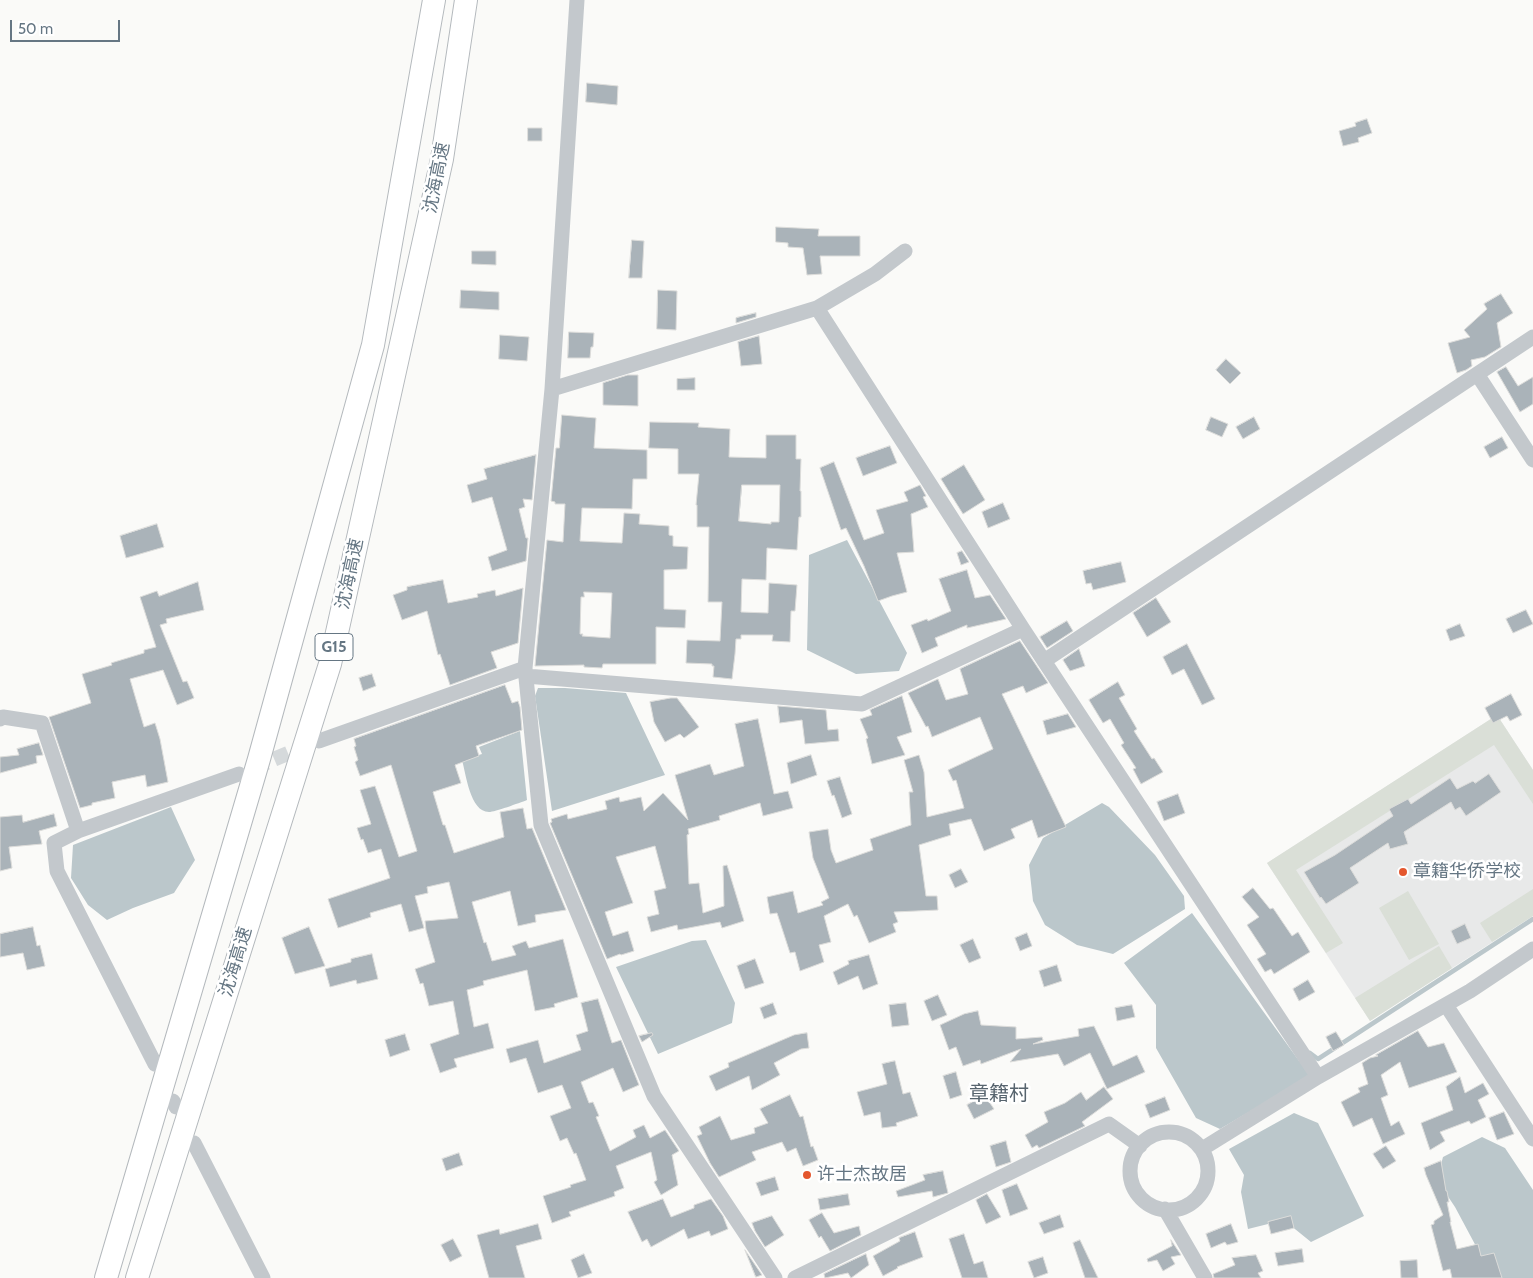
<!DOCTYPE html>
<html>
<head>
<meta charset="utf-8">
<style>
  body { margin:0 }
  #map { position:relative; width:1533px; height:1278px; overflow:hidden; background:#fafaf8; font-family:Cabin,sans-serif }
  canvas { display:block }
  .scale { position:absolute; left:10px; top:20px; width:110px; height:22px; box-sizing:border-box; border:2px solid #657683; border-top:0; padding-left:6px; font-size:15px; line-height:18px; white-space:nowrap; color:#657683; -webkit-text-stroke:4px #fff; paint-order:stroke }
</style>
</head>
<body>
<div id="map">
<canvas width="1533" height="1278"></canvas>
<div class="scale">50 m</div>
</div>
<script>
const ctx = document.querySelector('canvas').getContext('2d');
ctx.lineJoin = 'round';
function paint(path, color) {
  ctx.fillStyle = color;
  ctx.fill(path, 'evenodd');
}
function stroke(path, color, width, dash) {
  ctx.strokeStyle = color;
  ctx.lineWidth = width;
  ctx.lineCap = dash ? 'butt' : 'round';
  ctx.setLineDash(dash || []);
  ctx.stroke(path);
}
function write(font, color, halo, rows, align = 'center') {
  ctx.font = font + ' Cabin,"Noto Sans SC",sans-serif';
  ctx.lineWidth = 5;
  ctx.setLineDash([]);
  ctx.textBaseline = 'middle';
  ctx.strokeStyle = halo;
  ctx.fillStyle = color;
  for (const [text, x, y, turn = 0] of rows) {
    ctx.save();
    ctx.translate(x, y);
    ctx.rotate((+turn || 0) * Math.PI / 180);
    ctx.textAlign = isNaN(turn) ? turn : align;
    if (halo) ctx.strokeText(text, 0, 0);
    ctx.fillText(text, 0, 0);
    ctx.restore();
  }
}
paint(new Path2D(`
  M1497 715 1533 770V916L1370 1021 1267 863Z`), '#e8e9e9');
paint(new Path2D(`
  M1497 715 1533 770V804L1494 745 1296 870 1343 943 1326 953 1267 863Z
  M1533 889V916L1492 942 1480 923Z
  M1408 891 1439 944 1409 960 1379 908Z
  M1439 946 1452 968 1370 1021 1355 998Z`), '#dadfd7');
paint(new Path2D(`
  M847 540 907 653 899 671 856 674 807 650 809 555Z
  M538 688H565L626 693 665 775 552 811 535 696Z
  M520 731 527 800C519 803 495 812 489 812 470 812 466 774 462 760L482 754 479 747Z
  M1102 803 1109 807 1155 855 1184 896 1185 909 1113 954 1077 945 1045 925 1033 901 1029 865 1043 838Z
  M171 807 195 860 174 893 133 908 107 920 88 905 71 878 73 845Z
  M1192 913 1310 1076 1220 1129 1196 1118 1156 1048V1005L1124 963Z
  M706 940 735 1003 732 1023 658 1054 616 967 692 941Z
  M1294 1113 1318 1123 1364 1216 1311 1242 1290 1225 1268 1224 1248 1229 1241 1192 1244 1175 1229 1149Z
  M1482 1137 1505 1148 1533 1190V1278H1493L1455 1207 1437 1180 1443 1157Z`), '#bbc7cb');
stroke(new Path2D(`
  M1310 1053 1318 1059 1533 919`), '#bbc7cb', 4.5);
const building = new Path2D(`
  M587 83 618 86 617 105 586 102Z
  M1367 119 1372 133 1358 138 1359 142 1343 146 1339 131 1356 126 1355 123Z
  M528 128H542V141H528Z
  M776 227 819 229 818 236H860V256H820L822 274 807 275 803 248 788 247V243L776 242Z
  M632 240 644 241 642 278H629Z
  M472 251H496V265L472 264Z
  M461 290 499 292V310L460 308Z
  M658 290 677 291 676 330 657 329Z
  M1501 294 1513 313 1497 323 1501 347 1485 357 1471 360 1472 366 1466 370 1457 373 1448 343 1470 337 1464 330 1487 309 1484 304Z
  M756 313V317L736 323V318Z
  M569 332 594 333 593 347H591L590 358H568Z
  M500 335 529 337 527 361 499 359Z
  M759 336 762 364 741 366 738 342Z
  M1226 359 1241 373 1230 384 1216 370Z
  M1506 367 1518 386 1533 377V404L1520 412 1497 372Z
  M628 375H638V406L603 405V383Z
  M695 378V390H677V379Z
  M562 415 596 418 594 448 647 450V479H633L632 509 582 508 580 541 622 543 624 513 640 514 639 524 669 526V535L673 536V546L688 547 687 569 664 570V609L686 610 685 628 656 627V664H603L602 668 584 667V665L535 666 547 540 563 542 565 504H555V502L551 501 556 448H559ZM584 592 612 593 610 638 582 636 583 634H580L581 597H584Z
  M1211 417 1228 424 1222 437 1206 430Z
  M1254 417 1260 429 1243 439 1236 427Z
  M650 422 699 423 698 427 730 429 729 457 766 458V435H796V459H801L800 491H801V517H799L797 550 767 548 766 580 742 579 741 612 768 613 769 583 797 585 795 611H791L790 642 772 641 773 635H741V639H736L735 654 732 679 713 677 714 666H712V664L686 663 687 640 720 641 722 602H708L709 527H697V505H696L699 474H678V449L649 448ZM742 485H780L779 522H771V524L739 521Z
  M1502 437 1508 448 1490 458 1484 447Z
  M890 446 897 463 863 476 856 458Z
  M536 455 532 500 523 499 525 507 519 509 526 538H528L526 561 492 571 488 557 507 550 492 497 472 503 467 485 487 479 484 469Z
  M834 462 864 540 884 533 876 510 908 501 904 492 920 485 926 496 923 497 928 507 911 514 914 552 897 553 907 592 892 596 878 601 864 566 846 528 841 530 820 468Z
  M964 465 985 500 963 514 941 479Z
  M1003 503 1010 519 988 528 982 512Z
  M157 524 164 547 126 558 120 536Z
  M962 551 969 562 961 565 957 553Z
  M1121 562 1126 582 1093 590 1091 583 1086 584 1083 571Z
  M967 570 975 598 990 595 1006 619 967 628V625L935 638 938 646 922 653 911 625 927 619 928 621 951 611 939 579Z
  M443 580 448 603 478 597 477 594 495 590 496 596 523 588 518 643 491 652 497 668 450 685 440 654 438 655 427 611 402 620 393 595 407 590V587Z
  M198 582 204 610 166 619 167 623 160 625 183 682 187 681 194 698 177 705 163 670 130 679 144 727 155 723 160 739 168 782 147 787 145 775 112 782 115 798 92 803V805L80 808 49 717 91 703 82 674 112 665 111 663 144 653V650L156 647 140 597 157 591 159 596Z
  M1156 598 1171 622 1147 637 1133 613Z
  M1526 610 1533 624 1513 633 1506 619Z
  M1067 621 1073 631 1047 648 1040 637Z
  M1460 624 1465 636 1450 641 1446 630Z
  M1020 641 1048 683 1026 693 1023 686 1002 694 1066 827 1038 838 1032 820 1011 829 1015 838 984 851 971 819 949 824 951 835 919 845 926 896H937L938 910 894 912 898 922 893 924 896 932 869 943 857 915 854 917 848 904 824 916 831 942 819 945 824 962 800 971 795 952 790 953 777 913 770 914 767 897 793 891 798 913 823 905 821 902 829 898 813 858 809 832 828 829 831 850 836 863 873 850 870 839 911 825 909 792H913L904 760 919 755 924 772 927 817 964 808 956 780 953 781 948 770 993 749 980 717 932 737 928 726 926 727 908 693 938 679 946 700 968 694 960 669Z
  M1187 644 1215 699 1202 705 1184 669 1172 675 1163 657Z
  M1079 649 1085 666 1070 671 1063 660Z
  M372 674 376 686 363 691 359 678Z
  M1118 682 1125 695 1119 698 1137 729 1134 731 1152 759 1154 758 1163 772 1141 784 1133 769 1136 768 1121 745 1124 743 1110 719 1103 723 1089 700Z
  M505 685 512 703 518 701 520 707 522 730 476 746 479 756 455 765 461 783 433 792 443 825H445L454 853 504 837 500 812 523 808 527 829 532 828 566 910 535 915 536 922 518 926 510 891 472 902 484 943 486 942 492 961 516 955 512 946 526 941 529 948 563 939 578 997 554 1004 555 1007 535 1011 527 970 483 981 484 985 467 990 474 1027 488 1023 494 1048 454 1059 457 1067 440 1073 430 1044 459 1034 453 1001 429 1006 423 983 420 984 415 969 435 962 426 930 425 921 458 918 449 882 427 887 428 893 415 896 424 928 409 932 401 904 370 913 371 917 338 928 328 899 390 878 381 849 368 853 363 839 361 840 357 828 371 824 360 790 375 786 399 857 417 851 391 765 360 776 355 762 358 760 354 747 356 746 354 739Z
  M1511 694 1522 715 1510 721 1507 716 1493 723 1485 708Z
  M902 696 912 732 897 737 905 755 872 764 866 739 868 738 860 719 872 715 870 710Z
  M671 698H677L699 727 684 738 680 734 665 742 654 722 650 702Z
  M778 706 826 710 828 730 838 729 839 741 805 744 802 720 780 723Z
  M1068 714 1076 727 1047 735 1043 721Z
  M758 719 774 794 788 791 793 808 763 816 760 803 719 816 720 820 688 829 689 834 687 835 689 884 699 883 703 913 724 906 723 866 727 865 744 921 722 928 720 922 678 930 677 925 651 932 647 917 659 914 654 891 666 888 655 846 616 857 633 903 605 912 613 936 628 931 634 951 621 955 620 954 607 959 550 823 552 822 551 819 567 814 568 819 607 809 605 801 619 797 620 802 641 797 644 811 663 793 688 820 675 775 710 764 714 775 744 766 735 724Z
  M39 743 43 755 36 756 37 763 0 773V757L19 755 17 749Z
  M811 755 817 775 791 784 787 763Z
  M1489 774 1501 792 1466 816 1460 807 1455 810 1451 802 1404 832 1408 844 1390 849 1388 843 1350 868 1359 883 1326 904 1321 897 1320 898 1304 872 1335 855 1393 816 1389 809 1408 799 1411 804 1450 778 1457 789 1473 781 1475 783Z
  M840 777 852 814 842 818 834 795 832 796 827 781Z
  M1178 794 1185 813 1164 821 1157 802Z
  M54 814 57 826 39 831 42 844 9 847 12 868 0 871V817L22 815 23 822Z
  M961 869 968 882 955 888 949 875Z
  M1253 888 1270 909 1273 908 1292 936 1298 932 1310 952 1274 974 1271 969 1265 972 1257 959 1266 954 1247 925 1259 917 1242 897Z
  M1465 924 1471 938 1457 944 1451 931Z
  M33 927 37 946 40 945 45 966 27 970 23 953 0 957V934Z
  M309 927 325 966 295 974 282 938Z
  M1027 933 1032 946 1020 951 1015 938Z
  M973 939 981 958 969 963 960 945Z
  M372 954 378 979 357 984 356 980 330 987 325 969 351 962V959Z
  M869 955 878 984 863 990 858 976 838 985 833 972 849 964 848 961Z
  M755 959 764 983 745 989 737 966Z
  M1057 965 1062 981 1044 987 1039 971Z
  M1308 980 1315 992 1299 1001 1293 989Z
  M938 995 947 1015 932 1021 924 1001Z
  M598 999 612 1043 621 1040 639 1085 623 1092 613 1068 581 1082 589 1103 593 1102 599 1116 596 1117 610 1151 636 1137 633 1130 644 1125 650 1138 665 1130 679 1151 672 1155 678 1185 661 1195 654 1182 657 1180 651 1152 616 1166 624 1188 614 1192 615 1196 569 1212 571 1216 552 1223 543 1196 571 1187 570 1185 586 1180 576 1153 574 1154 567 1138 560 1141 550 1116 571 1108 562 1085 538 1093 526 1058 510 1063 506 1049 538 1040 544 1063 581 1050 576 1035 588 1031 581 1003Z
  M773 1003 777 1014 764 1019 760 1008Z
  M906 1003 909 1025 892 1027 889 1005Z
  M1132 1005 1135 1017 1117 1021 1115 1008Z
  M978 1011 981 1025 1016 1027V1039L1042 1037 1043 1040 1033 1044 1079 1036 1078 1029 1094 1026 1113 1066 1137 1055 1145 1072 1107 1089 1090 1053 1064 1066 1058 1054 1010 1062 1021 1049 981 1064 980 1060 963 1066 956 1047 949 1050 940 1025 964 1014Z
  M1418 1031 1428 1047 1444 1043 1457 1072 1409 1088 1400 1062 1381 1075 1388 1095 1381 1098 1391 1126 1399 1121 1405 1134 1383 1144 1372 1118 1353 1127 1341 1102 1360 1092 1358 1088 1368 1084 1362 1063 1370 1058 1378 1056 1376 1055Z
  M1336 1032 1344 1045 1333 1051 1326 1037Z
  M652 1033 653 1035 642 1042 639 1036Z
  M807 1033 809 1048 801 1049 774 1063 780 1075 752 1090 749 1076 716 1091 709 1076 729 1067 728 1063 794 1035Z
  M405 1034 410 1050 390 1057 385 1040Z
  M895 1061 903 1094 910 1092 918 1116 896 1123 897 1126 882 1128 880 1112 864 1116 857 1092 887 1084 882 1064Z
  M956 1072 962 1095 950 1099 943 1076Z
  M1460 1077 1465 1093 1483 1083 1489 1094 1478 1100 1486 1117 1471 1124 1469 1121 1440 1132 1445 1141 1430 1150 1421 1123 1453 1110 1446 1087Z
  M1006 1084 990 1103 994 1109 974 1119 967 1105Z
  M1104 1087 1113 1099 1082 1122 1085 1126 1039 1148 1037 1145 1032 1148 1025 1135 1048 1122 1044 1112 1065 1103 1081 1092 1086 1100Z
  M790 1095 800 1117 803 1116 811 1147 813 1146 818 1160 803 1166 796 1148 787 1152 782 1142 752 1152 756 1160 719 1177 710 1163 697 1136 702 1134 699 1127 720 1116 731 1140 755 1133 754 1128 768 1123 760 1109Z
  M1165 1097 1170 1110 1150 1118 1145 1105Z
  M1504 1112 1514 1134 1497 1140 1489 1118Z
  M1006 1141 1011 1162 996 1167 990 1146Z
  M1386 1146 1396 1161 1383 1169 1373 1154Z
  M459 1153 463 1165 446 1171 442 1159Z
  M1441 1161 1446 1191H1447L1449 1202H1447L1451 1222H1450L1457 1249 1478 1244 1481 1256 1494 1253 1502 1278H1452L1450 1269 1443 1271 1431 1225 1434 1224V1221L1443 1215 1426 1175 1424 1168Z
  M943 1171 948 1193 933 1197 932 1191 898 1197 896 1191 925 1180 923 1175Z
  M775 1177 779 1190 761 1196 756 1183Z
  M1017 1184 1028 1209 1010 1216 1002 1190Z
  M848 1194 850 1205 820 1210 818 1199Z
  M987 1194 1001 1217 986 1224 976 1200Z
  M663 1199 671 1217 694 1208V1205L711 1199 723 1216 728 1229 711 1236 709 1231 688 1239 684 1229 651 1247 647 1239 642 1242 628 1212Z
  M822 1213 834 1233 859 1226 861 1235 830 1251 821 1236 819 1238 809 1220Z
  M1060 1215 1064 1227 1044 1234 1039 1223Z
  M772 1216 784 1235 765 1247 755 1231 752 1223Z
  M1291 1216 1294 1228 1271 1234 1268 1222Z
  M538 1224 542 1239 516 1246 525 1278H489L477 1235 499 1229 500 1234Z
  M1231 1224 1238 1242 1227 1245 1225 1242 1211 1248 1206 1234Z
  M915 1232 923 1257 897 1267 898 1268 883 1276 873 1256 900 1241 899 1238Z
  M964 1234 974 1264 983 1261 988 1278H962L949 1239Z
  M453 1239 462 1256 450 1262 441 1245Z
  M1080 1240 1098 1278H1085L1073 1243Z
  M1171 1240 1181 1255 1171 1257 1175 1264 1163 1271 1157 1260 1148 1262 1147 1259 1172 1246Z
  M1302 1249 1304 1262 1278 1266 1275 1253Z
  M745 1250 762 1275 756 1277Z
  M584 1254 592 1273 578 1278 571 1260Z
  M866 1254 869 1265 851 1278 848 1273 825 1278 824 1274Z
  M1256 1255 1263 1271 1258 1273 1261 1278H1214L1213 1274 1235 1265 1232 1258Z
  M1043 1257 1048 1273 1034 1278 1028 1262Z
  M1417 1260 1418 1278H1401L1400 1261Z`);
paint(building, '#aab3b9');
stroke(building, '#dcdcda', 1);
stroke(new Path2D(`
  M253 768 308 745`), '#d5d9db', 15, [15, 8]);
const highway = new Path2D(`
  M106 1278 259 759 373 345 434 0
  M137 1278 330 664 442 159 466 0`);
stroke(highway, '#b4b9bd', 24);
stroke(new Path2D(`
  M817 308 1023 629 1318 1077
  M1477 374 1533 460
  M552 389 817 308 875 274 905 251
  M1044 661 1533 337
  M525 668 541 825 654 1096 775 1278
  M526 676 862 704 1023 629
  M0 719 3 717 42 723 78 831
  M319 741 525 668 552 389 577 0
  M1446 1005 1533 1139
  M155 1064 57 871 54 843 78 831 239 774
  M173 1101 176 1107
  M1130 1171a39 39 0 1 1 78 0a39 39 0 1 1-78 0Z
  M194 1143 263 1278
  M1202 1149 1318 1077 1470 991 1533 949
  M1165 1209 1205 1278
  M795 1278 1109 1124 1140 1146`), '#c3c8cc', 15);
stroke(highway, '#fff', 22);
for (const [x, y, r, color] of [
  [1403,872,5,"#e4572e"],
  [807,1175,5,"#e4572e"]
]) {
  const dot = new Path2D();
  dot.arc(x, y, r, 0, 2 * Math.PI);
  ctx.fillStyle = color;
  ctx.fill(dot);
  stroke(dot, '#fff', 2);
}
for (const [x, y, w] of [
  [334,647,38]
]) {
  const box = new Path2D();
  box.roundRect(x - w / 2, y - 13.5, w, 27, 4);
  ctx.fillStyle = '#fff';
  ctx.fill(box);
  stroke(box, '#657683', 1);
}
write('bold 16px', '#657683', null, [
  ["G15",334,647]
]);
write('18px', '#657683', '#fff', [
  ["沈海高速",437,178,-79],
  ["沈海高速",350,574,-78],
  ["沈海高速",236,962,-73]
]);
write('18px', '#657683', '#fff', [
  ["章籍华侨学校",1413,872],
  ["许士杰故居",817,1175]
], 'left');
write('20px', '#57646e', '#fff', [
  ["章籍村",999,1094]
]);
</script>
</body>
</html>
